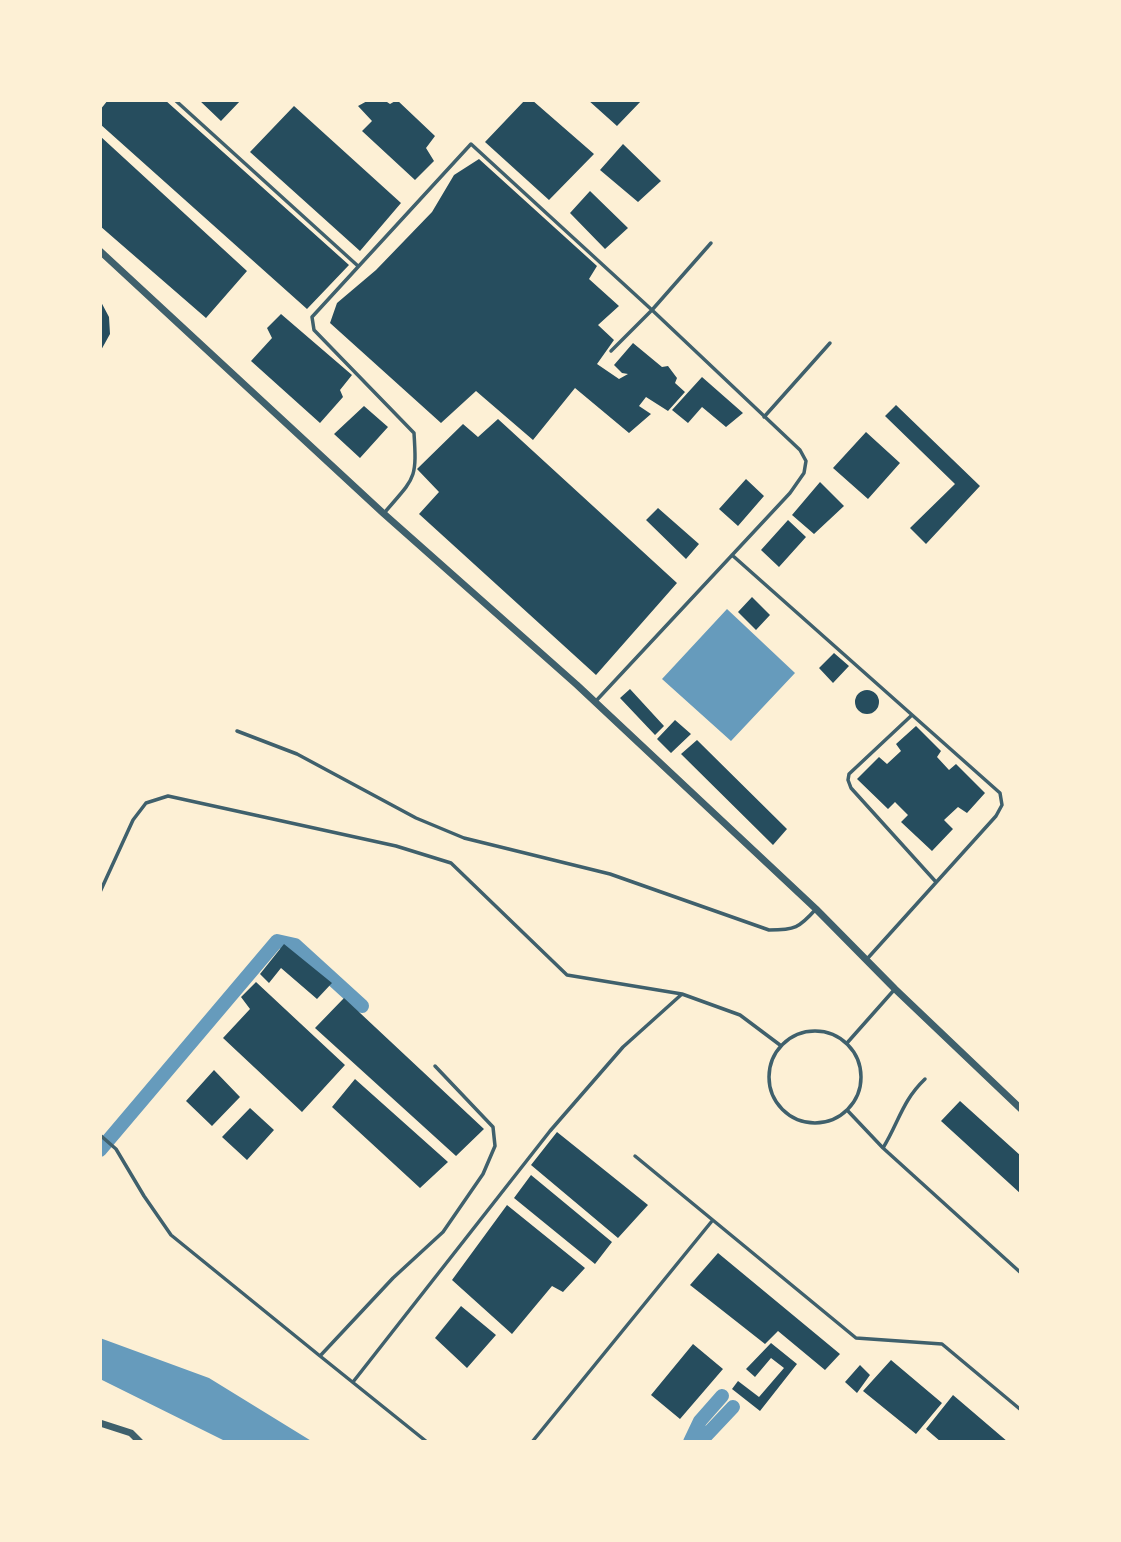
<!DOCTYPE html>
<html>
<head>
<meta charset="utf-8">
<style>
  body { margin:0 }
  #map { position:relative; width:1121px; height:1542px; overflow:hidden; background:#fdf0d5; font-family:Manrope,sans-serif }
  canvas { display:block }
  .frame { position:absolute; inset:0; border:102px solid #fdf0d5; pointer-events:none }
</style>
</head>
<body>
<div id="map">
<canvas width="1121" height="1542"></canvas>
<div class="frame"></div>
</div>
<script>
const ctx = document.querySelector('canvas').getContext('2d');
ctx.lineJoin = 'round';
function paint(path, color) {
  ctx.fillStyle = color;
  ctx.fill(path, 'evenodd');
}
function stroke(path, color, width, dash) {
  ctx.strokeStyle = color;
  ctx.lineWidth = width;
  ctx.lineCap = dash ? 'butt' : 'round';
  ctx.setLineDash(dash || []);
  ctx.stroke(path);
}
paint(new Path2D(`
  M727 609 795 673 731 741 662 679Z
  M100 1338 209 1378 313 1442H227L100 1379Z`), '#669bbc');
stroke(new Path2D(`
  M100 1150 277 941 295 945 362 1006
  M690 1442 700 1421 722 1396
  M700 1442 733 1407`), '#669bbc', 14);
paint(new Path2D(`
  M108 100H165L349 265 307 309 100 124V110Z
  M199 100H241L221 121Z
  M369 100H384L390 104 397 100 435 136 426 148 434 161 415 180 362 131 372 121 358 106Z
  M525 100H532L594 154 549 200 485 142Z
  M588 100H642L617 126Z
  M294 106 401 203 360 251 250 152Z
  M100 136 247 271 206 318 100 226Z
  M623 144 661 181 638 202 600 170Z
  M479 159 597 266 589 279 619 306 598 325 614 340 597 364 619 379 628 374 622 373 614 365 633 343 662 367 668 366 677 378 675 383 685 392 668 411 646 397 639 406 651 414 629 433 575 388 533 440 476 391 441 423 330 323 337 303 376 270 432 212 454 175Z
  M590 191 628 228 605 249 570 213Z
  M100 300 109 317 110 334 100 352Z
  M281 314 352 375 340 390 343 397 320 423 251 361 272 338 267 328Z
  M702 377 743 413 726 427 702 407 688 423 672 410Z
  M896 405 980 486 926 544 910 528 955 484 885 416Z
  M364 406 388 427 360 458 334 434Z
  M498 419 677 583 596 675 419 514 439 492 417 469 463 424 478 437Z
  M866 432 900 463 868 499 833 468Z
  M746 479 764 496 738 526 719 509Z
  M820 482 844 506 814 534 792 515Z
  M658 508 699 544 686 559 646 520Z
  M788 520 806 537 779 567 761 550Z
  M752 597 770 615 756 630 738 612Z
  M834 653 849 666 833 683 819 668Z
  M630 689 664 726 655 735 620 698Z
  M855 702a12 12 0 1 1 24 0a12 12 0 1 1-24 0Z
  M675 720 691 734 671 753 657 739Z
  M916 726 941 751 937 757 949 770 956 764 985 793 967 813 958 807 944 820 953 829 932 851 901 822 908 815 895 802 888 809 857 779 879 757 887 764 901 751 896 744Z
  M697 740 787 829 773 845 681 754Z
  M284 944 332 983 317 999 281 968 269 983 260 974Z
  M256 982 345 1065 302 1112 223 1038 250 1009 241 997Z
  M344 998 484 1129 456 1156 315 1028Z
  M214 1070 240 1097 212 1126 186 1101Z
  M355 1079 448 1162 420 1188 332 1107Z
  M960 1101 1021 1156V1194L941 1121Z
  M250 1108 274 1130 247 1160 222 1137Z
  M557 1132 648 1205 618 1238 531 1165Z
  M531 1175 612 1242 595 1264 514 1198Z
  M507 1205 585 1268 563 1292 552 1286 512 1334 452 1280Z
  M718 1253 840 1354 825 1370 778 1331 765 1344 690 1285Z
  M461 1306 496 1335 467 1368 435 1338Z
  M771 1343 797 1364 760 1411 732 1389 738 1381 759 1397 784 1368 771 1358 755 1377 746 1369Z
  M693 1344 723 1369 680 1419 651 1395Z
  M891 1360 942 1403 916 1434 863 1391Z
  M860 1365 870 1375 857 1393 845 1382Z
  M953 1395 1008 1442H941L926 1429Z`), '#264d5e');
stroke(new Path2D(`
  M175 100 358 266
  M611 351 652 310 711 243
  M764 417 830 343
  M385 512C415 477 417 480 414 433L314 330 312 317 471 144 652 310 800 450 806 461 804 473 790 493 595 702
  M732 555 1000 793 1002 805 996 816 867 959
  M912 715 849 774 848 780 851 788 936 882
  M237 731 297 754 416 818 464 838 610 874 769 930C795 930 799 928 816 909
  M100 892 133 820 146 803 168 796 396 846 451 863 567 975 682 994 740 1015 780 1045
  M769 1077a46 46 0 1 1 92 0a46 46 0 1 1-92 0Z
  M847 1043 894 990
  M847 1110 883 1148 1021 1273
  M100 1135 116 1149 144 1196 171 1235 320 1356 393 1278 443 1232 483 1174 495 1146 493 1127 435 1066
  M883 1148C899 1122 902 1101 925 1079
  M635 1156 856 1338 942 1344 1021 1410
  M320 1356 427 1442
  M353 1382 550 1131 623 1047 682 994
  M532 1442 712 1221`), '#3f606c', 3.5);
stroke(new Path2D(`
  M100 251 383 513 577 685 816 909 895 989 1021 1109
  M100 1423 131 1433 140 1442`), '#3f606c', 7);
</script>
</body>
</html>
